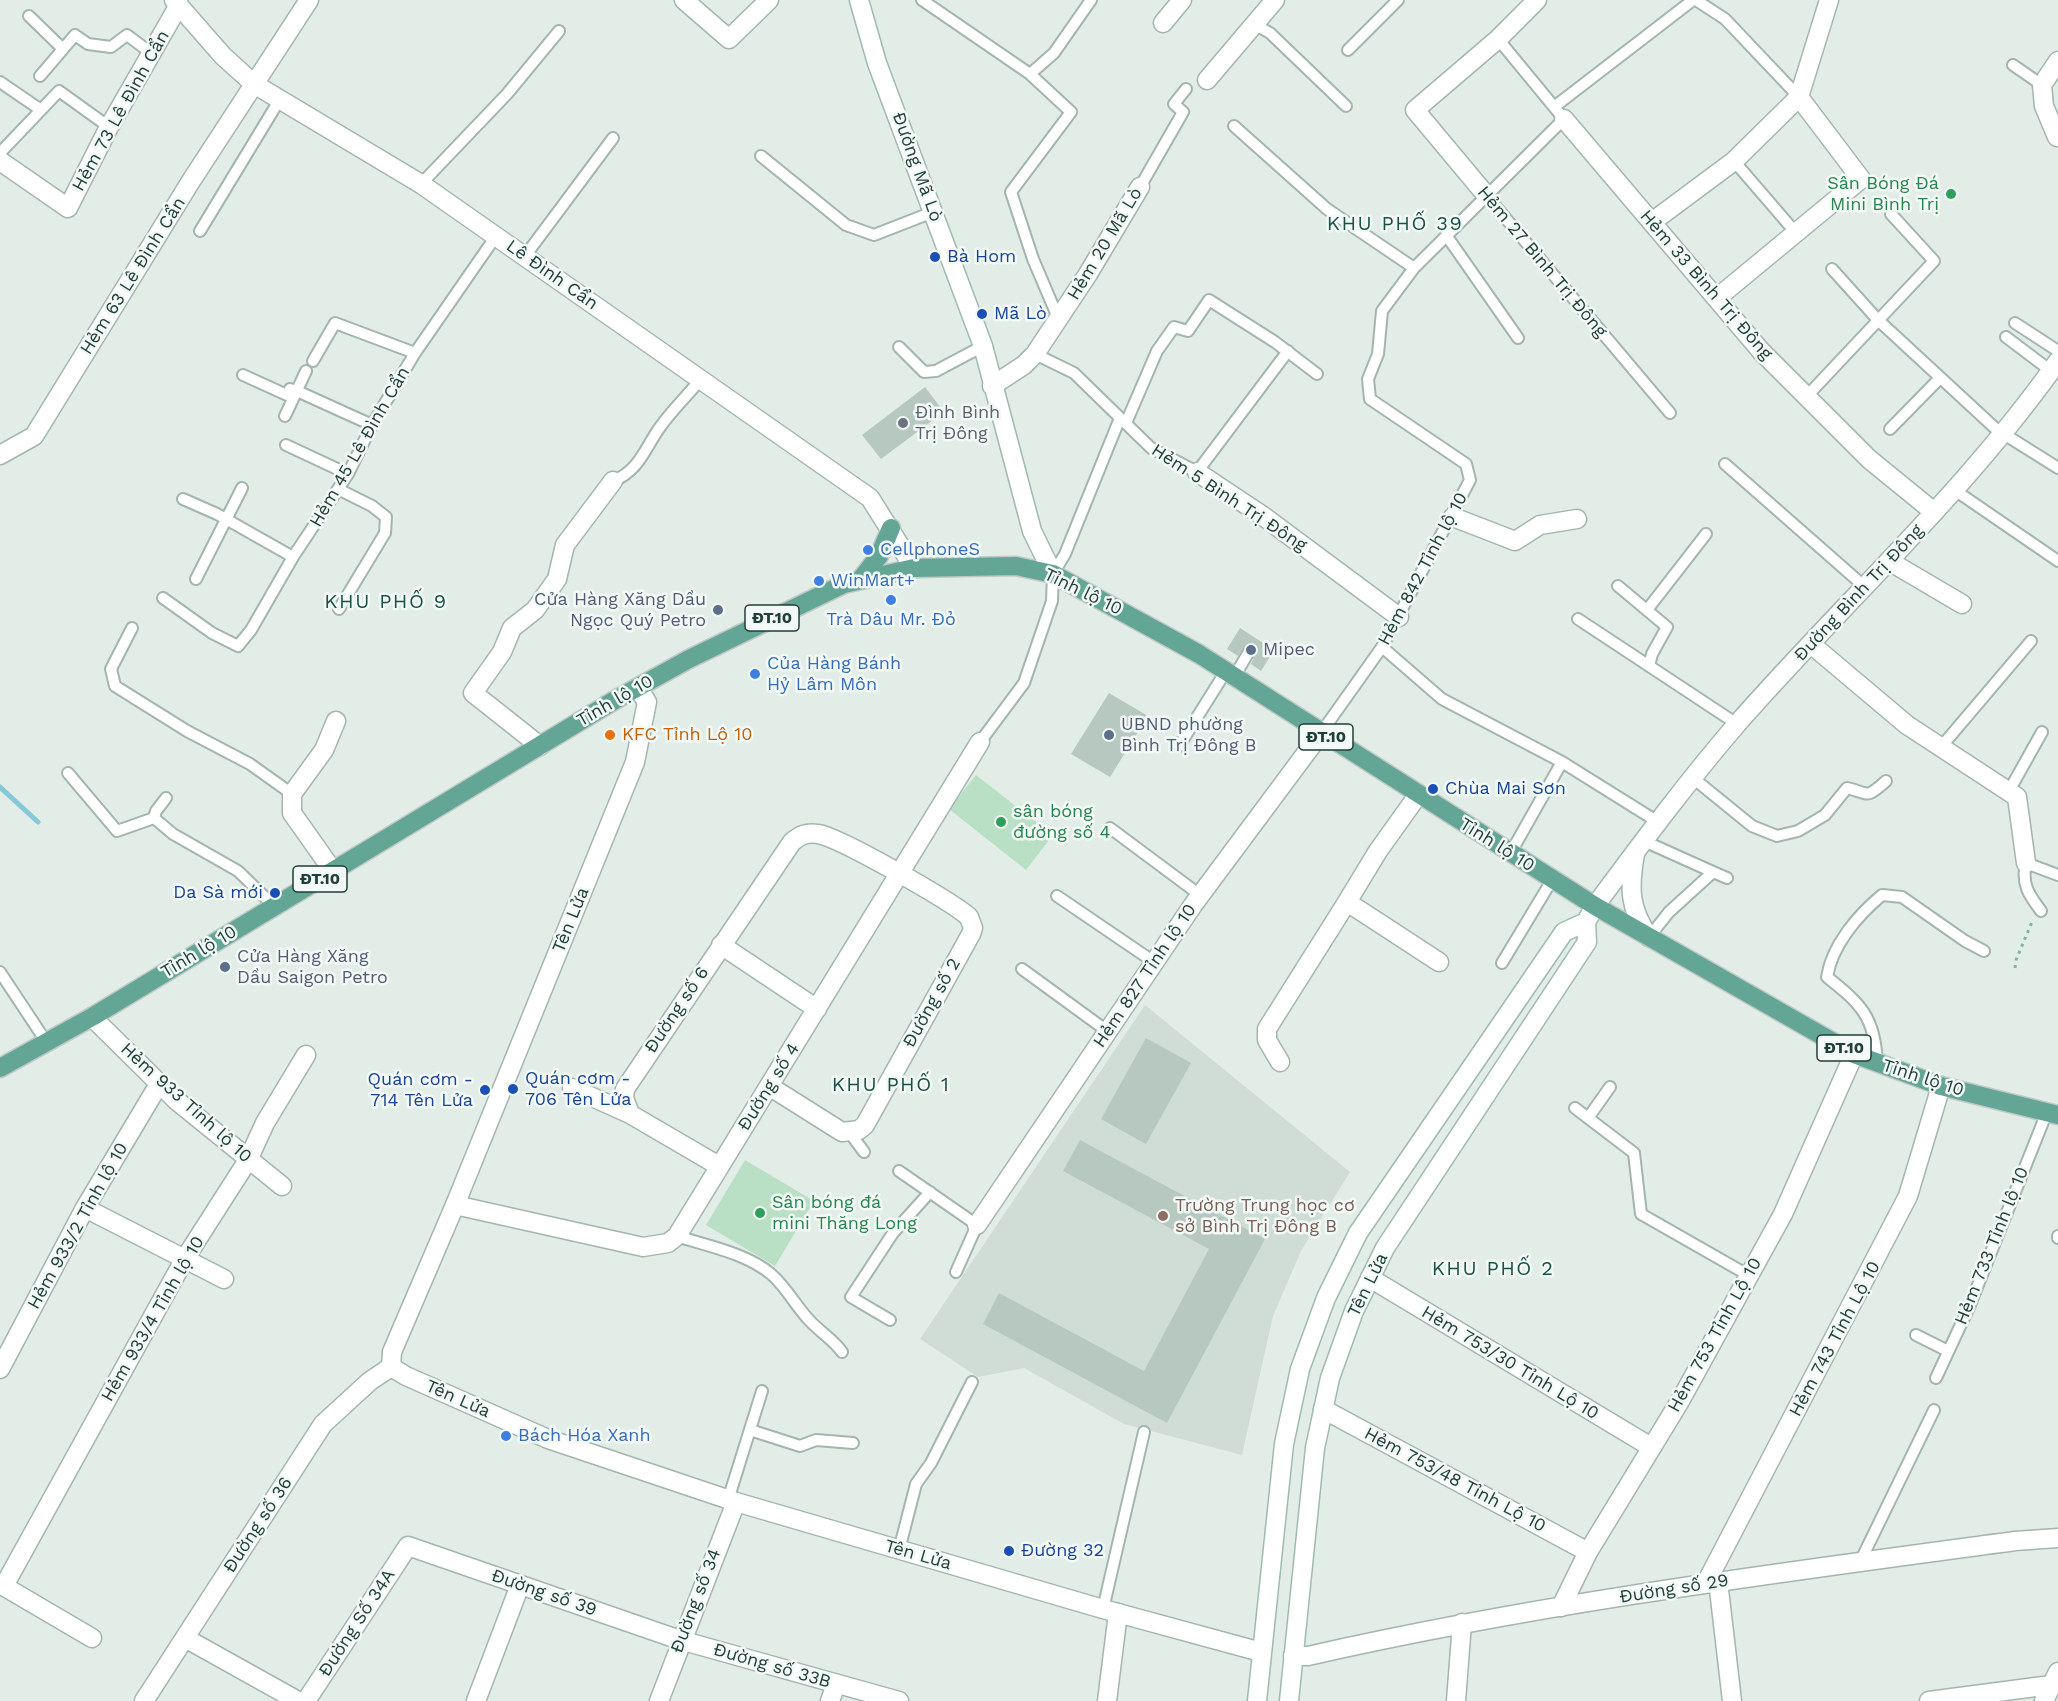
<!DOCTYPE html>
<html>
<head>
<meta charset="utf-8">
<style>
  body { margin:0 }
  canvas { display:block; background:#e2ede8 }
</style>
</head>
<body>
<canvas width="2058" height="1701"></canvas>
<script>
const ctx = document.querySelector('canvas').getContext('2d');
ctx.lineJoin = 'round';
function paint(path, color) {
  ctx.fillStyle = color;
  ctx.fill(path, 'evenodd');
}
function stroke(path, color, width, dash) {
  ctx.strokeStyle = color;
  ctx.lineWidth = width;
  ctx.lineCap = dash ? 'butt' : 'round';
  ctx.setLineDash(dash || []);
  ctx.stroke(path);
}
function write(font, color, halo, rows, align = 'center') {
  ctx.font = font + ' "Work Sans",sans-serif';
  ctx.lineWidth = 5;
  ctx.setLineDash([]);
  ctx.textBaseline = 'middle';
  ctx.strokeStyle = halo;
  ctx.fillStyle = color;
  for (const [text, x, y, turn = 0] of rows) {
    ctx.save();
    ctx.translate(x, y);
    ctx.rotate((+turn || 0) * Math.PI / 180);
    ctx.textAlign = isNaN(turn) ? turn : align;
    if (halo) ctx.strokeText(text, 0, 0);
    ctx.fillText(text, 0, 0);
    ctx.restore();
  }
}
paint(new Path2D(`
  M1145 1005 1350 1172 1301 1251 1273 1316 1242 1455 1124 1424 1024 1368 978 1377 920 1339Z`), '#d0ddd7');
paint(new Path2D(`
  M976 775 1053 835 1026 870 949 809Z
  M745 1160 814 1201 775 1266 706 1225Z`), '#b9e0c4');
stroke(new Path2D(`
  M0 787 38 822`), '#85c8d6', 5);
paint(new Path2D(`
  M925 387 944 412 881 459 862 435Z
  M1240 628 1274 650 1261 671 1251 664 1257 651 1254 644H1246L1238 656 1227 649Z
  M1109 693 1148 716 1110 777 1071 754Z
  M1146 1038 1191 1063 1146 1144 1101 1119Z
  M1080 1140 1265 1239 1167 1423 983 1324 999 1293 1144 1371 1209 1249 1063 1171Z`), '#b7c8c1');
const service = new Path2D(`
  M922 0 1030 74 1071 112 1011 192 1033 259 1059 320
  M1696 0 1725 19 1799 97
  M29 16 63 49
  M1254 24 1270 33 1346 106
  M1348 50 1398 0
  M2013 65 2042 85
  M1030 74 1054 53 1091 0
  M40 76 75 35 88 44 111 47 127 35 151 53
  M0 82 41 110
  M1554 107 1693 0
  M1234 126 1327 209 1414 268
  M0 153 59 91 109 127
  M761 156 846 225 874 235 933 212
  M1734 161 1796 233
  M421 184 507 94 559 31
  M1140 187 1183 112 1174 104 1186 89
  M1486 195 1670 413
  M200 231 280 99
  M1446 235 1518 338
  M525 256 613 138
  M1832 269 1878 320 1996 429 2058 468
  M2015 323 2058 351
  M2006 337 2051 371
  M899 347 924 372 936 371 983 346
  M1035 354 1074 373 1151 448 1197 472 1288 351
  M313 361 335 323 415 353
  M243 375 287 395 290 389 297 391 372 425
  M1807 396 1934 261 1891 214
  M285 416 306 371
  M1126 423 1157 351 1174 327 1188 331 1209 300 1275 342 1317 374
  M1890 429 1940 378
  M286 445 348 474
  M1725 464 1865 587
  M613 481C638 471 644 451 658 430 670 412 687 396 701 379
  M338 489 372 506 386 517 385 533 339 609
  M1956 491 2058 561
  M183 499 217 514 293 557
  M196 579 242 488
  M1618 586 1667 627 1652 654 1649 666
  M163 598 212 633 238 646 251 630 293 557 348 474 372 425 415 353 496 236
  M1647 610 1706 534
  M1578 619 1737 724
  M132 628 111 669 115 686 187 731 250 764 292 794
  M1382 647 1442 699 1562 762 1658 822
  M1234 677 1250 650
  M1321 733 1382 647 1470 480 1466 464 1370 399 1368 379 1378 354 1382 311 1414 268 1564 119 1498 39
  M980 742 1024 683 1052 601 1053 574 1065 554 1120 418
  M1179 746 1226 671
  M1941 747 2031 641
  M68 773 117 831 154 818 173 834 238 871 274 906
  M1693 778 1752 826 1777 836 1798 831 1825 815 1847 788C1869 793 1865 800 1886 781
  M2009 791 2042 732
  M154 818 156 811 166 798
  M1110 828 1200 895
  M1644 841 1713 872
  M1510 854 1562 762
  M1057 896 1154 962
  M2041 911C2029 895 2021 884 2026 863L2058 875
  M1649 937 1669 912 1713 872 1727 878
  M1502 963 1552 880
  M1022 969 1107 1031
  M0 972 47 1043
  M1877 1063C1875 1017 1861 1004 1827 977 1832 945 1858 915 1882 895L1902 897 1965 941 1984 951
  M1575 1108 1634 1153 1641 1214 1748 1275
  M1588 1118 1610 1087
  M850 1133 864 1152
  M899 1171 977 1225 956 1272
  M677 1236C707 1246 746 1253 771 1274 787 1288 795 1305 809 1320 820 1332 834 1340 842 1352
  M2058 1236V1238
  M890 1320 851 1297 893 1233 930 1192
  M1916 1335 1948 1351
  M1936 1378 1970 1305 2047 1112
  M750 1430 800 1446 816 1440 853 1443
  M728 1500 762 1391
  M899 1550 916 1484 931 1463 972 1382
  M1860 1562 1934 1410
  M1103 1609 1144 1432`);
const minor = new Path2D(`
  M684 0 729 39 769 0
  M1163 23 1182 0
  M1207 80 1275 0
  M1564 119 1761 351 1869 459 1934 512
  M2057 137 2044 106 2042 85 2058 61
  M0 161 68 208 109 127 179 5
  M1486 195 1415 110 1498 39 1537 0
  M1652 222 1734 161 1799 97 1829 0
  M1717 298 1861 179 1799 97
  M992 386 1024 365 1035 354 1088 274 1140 187
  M0 455 34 436 191 181 309 0
  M1197 472 1263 516 1399 617
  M1453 517 1515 541 1540 525 1577 519
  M1889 561 1962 604
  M1812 645 1907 725 2017 797 2026 863
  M540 746 473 693 502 652 512 628 535 610 557 579 565 545 613 481
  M1418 795 1378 851 1347 902 1439 962
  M333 871 292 813V794L324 750 336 721
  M721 945 817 1009
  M92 1017 177 1101 282 1186
  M1280 1062 1267 1040V1029L1347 902
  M572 1088 630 1114
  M719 1166 630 1114 624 1098 625 1089 792 842C800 835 807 832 818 834 839 837 951 901 969 917L973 928 971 934 865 1125 859 1130 842 1132 769 1086
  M455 1205 643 1247 668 1243 677 1236 980 742
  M85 1208 224 1279
  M977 1225 1193 905 1321 733
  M1370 1278 1651 1447
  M0 1369 85 1208 159 1084
  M1323 1409 1588 1552
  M1718 1581 1732 1701
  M1706 1583 1908 1196 1941 1086
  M0 1584 92 1638
  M4 1586 184 1260 248 1160 265 1123 306 1055
  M1561 1607 1588 1552 1680 1401 1783 1214 1854 1054
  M185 1638 298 1701
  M144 1701 323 1424 370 1381 391 1367
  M306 1701 408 1546 680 1640 899 1701
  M476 1701 520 1585
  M659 1701 736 1502
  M830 1701 836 1684
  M1107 1701 1118 1613
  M1456 1701 1462 1623
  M1929 1701 2051 1685
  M2044 1701 2058 1672`);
const tertiary = new Path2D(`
  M174 0 223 56 254 84 421 184 870 498 914 568
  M638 688 647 702 635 762 455 1205 392 1352 391 1367 406 1376 548 1439 736 1502 1103 1609 1261 1652
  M1635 854C1629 888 1629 908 1649 937
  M1595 906C1641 844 1687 782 1737 724 1844 602 1964 494 2058 361
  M1293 1656H1308C1541 1603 1778 1573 2015 1541L2058 1538`);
const secondary = new Path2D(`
  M859 0 877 63 983 346 1032 531 1053 574
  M1257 1701 1284 1444 1300 1369 1326 1298 1358 1233 1564 932 1586 922 1595 906
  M1289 1701 1315 1448 1330 1378 1354 1311 1385 1248 1587 942 1586 922`);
const primary = new Path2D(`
  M861 579 879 556 891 528
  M0 1068 92 1017 615 700 689 659 844 584 914 568 1016 566 1053 574 1199 654 1595 906 1854 1054 1941 1086 2058 1115`);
stroke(service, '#a4b5b0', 14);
stroke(minor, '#a4b5b0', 21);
stroke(tertiary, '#a4b5b0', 21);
stroke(secondary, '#9fbab1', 21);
stroke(primary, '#c1c9c7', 21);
stroke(new Path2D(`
  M2015 968 2016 960 2032 922`), '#7fb3a4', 3, [3, 4.5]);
stroke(service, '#fff', 10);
stroke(minor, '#fff', 18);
stroke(tertiary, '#fff', 18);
stroke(secondary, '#fff', 18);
stroke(primary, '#63a696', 18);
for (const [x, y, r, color] of [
  [1951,194,6,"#2e9e5b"],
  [935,257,6,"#1a4fb4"],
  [982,314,6,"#1a4fb4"],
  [903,423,6,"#6b7280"],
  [868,550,6,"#3f7fe0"],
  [819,581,6,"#3f7fe0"],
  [891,600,6,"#3f7fe0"],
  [718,610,6,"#5c6f8a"],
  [1251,650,6,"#5c6f8a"],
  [755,674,6,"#3f7fe0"],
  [610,735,6,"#e8710a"],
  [1109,735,6,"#5c6f8a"],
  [1433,789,6,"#1a4fb4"],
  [1001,822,6,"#2e9e5b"],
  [275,893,6,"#1a4fb4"],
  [225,967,6,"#5c6f8a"],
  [513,1089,6,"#1a4fb4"],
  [485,1090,6,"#1a4fb4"],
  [760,1213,6,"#2e9e5b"],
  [1163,1216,6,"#8d6e63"],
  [506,1436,6,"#3f7fe0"],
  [1009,1551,6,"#1a4fb4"]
]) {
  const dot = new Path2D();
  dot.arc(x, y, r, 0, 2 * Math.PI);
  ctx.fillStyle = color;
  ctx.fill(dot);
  stroke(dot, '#f2f9f6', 2);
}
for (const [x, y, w] of [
  [772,618,54],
  [1326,737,54],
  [320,879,54],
  [1844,1048,54]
]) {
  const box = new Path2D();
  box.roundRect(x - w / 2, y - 13, w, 26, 4.5);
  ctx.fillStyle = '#f2f9f6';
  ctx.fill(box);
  stroke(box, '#203f38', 1.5);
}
write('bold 16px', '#203f38', null, [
  ["ĐT.10",772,618],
  ["ĐT.10",1326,737],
  ["ĐT.10",320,879],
  ["ĐT.10",1844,1048]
]);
write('18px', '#203f38', '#f2f9f6', [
  ["Hẻm 73 Lê Đình Cẩn",121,111,-61],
  ["Đường Mã Lò",917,167,70],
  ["Hẻm 20 Mã Lò",1105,244,-59],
  ["Hẻm 27 Bình Trị Đông",1542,262,50],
  ["Lê Đình Cẩn",552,275,35],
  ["Hẻm 63 Lê Đình Cẩn",133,276,-58],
  ["Hẻm 33 Bình Trị Đông",1706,285,49],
  ["Hẻm 45 Lê Đình Cẩn",360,447,-60],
  ["Hẻm 5 Bình Trị Đông",1229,498,33],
  ["Hẻm 842 Tỉnh lộ 10",1423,569,-62],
  ["Tỉnh lộ 10",1083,592,26],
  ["Đường Bình Trị Đông",1859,593,-47],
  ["Tỉnh lộ 10",615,701,-30],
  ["Tỉnh lộ 10",1497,845,32],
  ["Tên Lửa",571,920,-68],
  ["Tỉnh lộ 10",199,952,-31],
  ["Hẻm 827 Tỉnh lộ 10",1145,976,-56],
  ["Đường số 2",932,1003,-61],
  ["Đường số 6",677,1010,-56],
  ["Tỉnh lộ 10",1923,1078,18],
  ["Đường số 4",769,1087,-58],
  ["Hẻm 933 Tỉnh lộ 10",186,1103,42],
  ["Hẻm 933/2 Tỉnh lộ 10",78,1226,-61],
  ["Hẻm 733 Tỉnh lộ 10",1992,1246,-68],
  ["Tên Lửa",1368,1285,-64],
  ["Hẻm 933/4 Tỉnh lộ 10",153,1319,-60],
  ["Hẻm 753 Tỉnh Lộ 10",1715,1335,-61],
  ["Hẻm 743 Tỉnh Lộ 10",1835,1339,-62],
  ["Hẻm 753/30 Tỉnh Lộ 10",1510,1363,31],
  ["Tên Lửa",458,1399,24],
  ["Hẻm 753/48 Tỉnh Lộ 10",1455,1480,28],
  ["Đường số 36",258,1525,-57],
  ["Tên Lửa",918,1555,16],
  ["Đường số 29",1674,1589,-9],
  ["Đường số 39",544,1593,19],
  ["Đường số 34",696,1601,-69],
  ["Đường Số 34A",357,1623,-57],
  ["Đường số 33B",772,1666,16]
]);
write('18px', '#27864d', '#f2f9f6', [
  ["Sân Bóng Đá",1939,184,"right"],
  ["Mini Bình Trị",1939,205,"right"],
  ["sân bóng",1013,812],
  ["đường số 4",1013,833],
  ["Sân bóng đá",772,1203],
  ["mini Thăng Long",772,1224]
], 'left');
write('18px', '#164399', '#f2f9f6', [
  ["Bà Hom",947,257],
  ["Mã Lò",994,314],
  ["Chùa Mai Sơn",1445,789],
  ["Da Sà mới",263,893,"right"],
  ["Quán cơm -",525,1079],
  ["706 Tên Lửa",525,1100],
  ["Quán cơm -",473,1080,"right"],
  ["714 Tên Lửa",473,1101,"right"],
  ["Đường 32",1021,1551]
], 'left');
write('18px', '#5b616d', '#f2f9f6', [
  ["Đình Bình",915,413],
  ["Trị Đông",915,434]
], 'left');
write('18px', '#366cbe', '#f2f9f6', [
  ["CellphoneS",880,550],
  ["WinMart+",831,581],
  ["Trà Dâu Mr. Đỏ",891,620,"center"],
  ["Của Hàng Bánh",767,664],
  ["Hỷ Lâm Môn",767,685],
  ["Bách Hóa Xanh",518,1436]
], 'left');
write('18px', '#4e5e75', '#f2f9f6', [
  ["Cửa Hàng Xăng Dầu",706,600,"right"],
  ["Ngọc Quý Petro",706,621,"right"],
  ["Mipec",1263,650],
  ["UBND phường",1121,725],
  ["Bình Trị Đông B",1121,746],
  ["Cửa Hàng Xăng",237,957],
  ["Dầu Saigon Petro",237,978]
], 'left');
write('18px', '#c56008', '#f2f9f6', [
  ["KFC Tỉnh Lộ 10",622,735]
], 'left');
write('18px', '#785e54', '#f2f9f6', [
  ["Trường Trung học cơ",1175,1206],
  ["sở Bình Trị Đông B",1175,1227]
], 'left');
ctx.letterSpacing = '1.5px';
write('20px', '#1a5346', '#f2f9f6', [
  ["KHU PHỐ 39",1395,224],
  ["KHU PHỐ 9",386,602],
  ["KHU PHỐ 1",891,1085],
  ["KHU PHỐ 2",1493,1269]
]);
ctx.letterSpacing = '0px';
</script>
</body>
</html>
